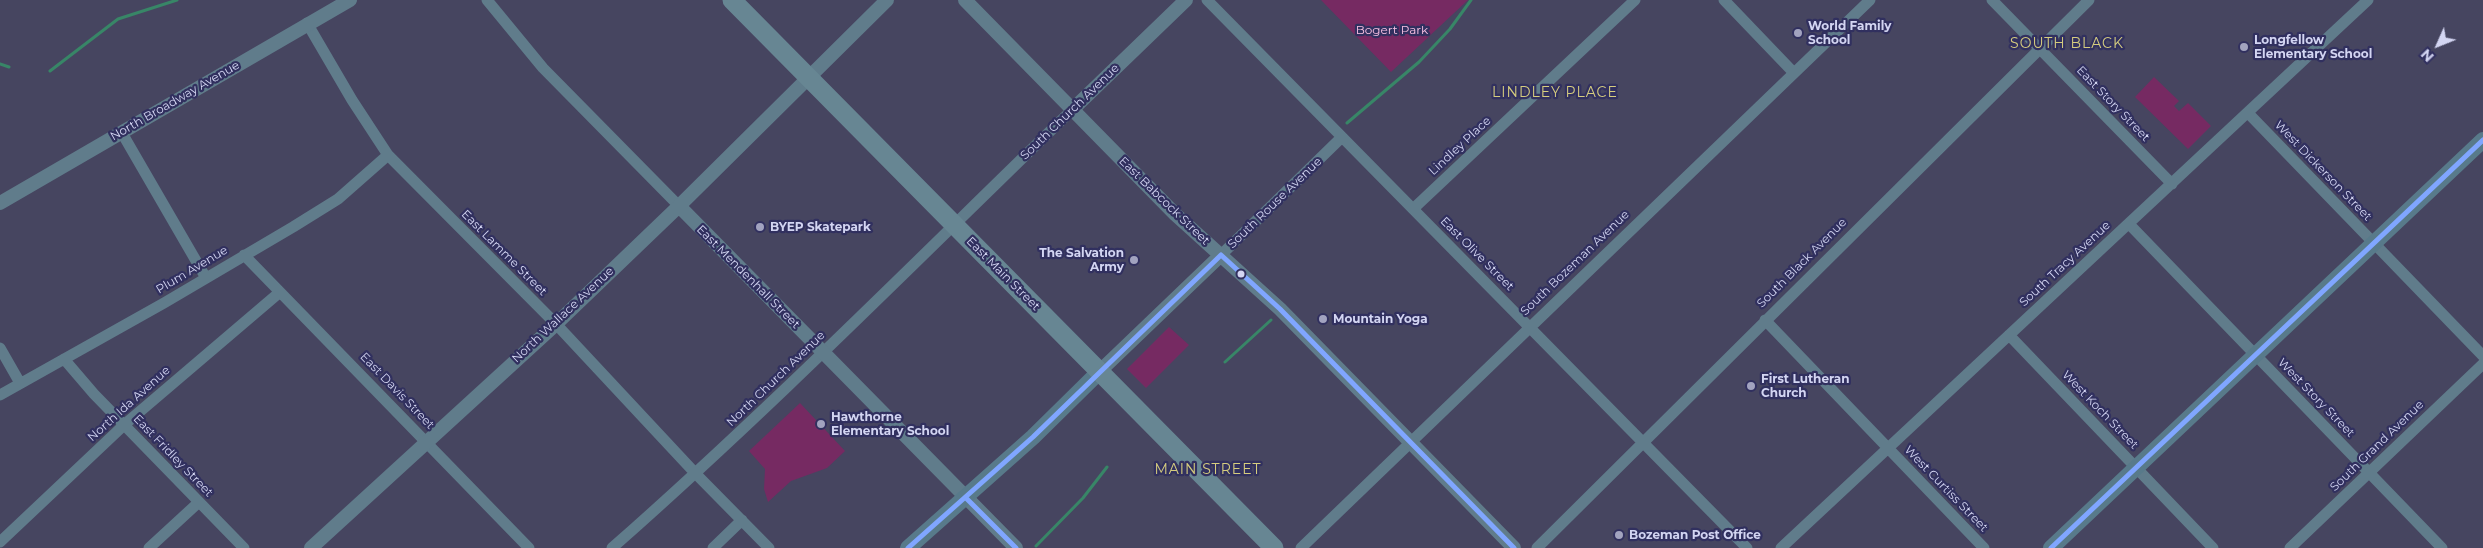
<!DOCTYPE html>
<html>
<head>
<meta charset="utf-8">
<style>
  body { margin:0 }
  #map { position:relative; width:2483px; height:548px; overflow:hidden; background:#464560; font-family:Montserrat,sans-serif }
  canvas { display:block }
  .north { position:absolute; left:2413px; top:20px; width:50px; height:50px; -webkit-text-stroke:4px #31305f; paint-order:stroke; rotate:226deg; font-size:14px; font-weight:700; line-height:20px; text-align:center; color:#d3d5f2 }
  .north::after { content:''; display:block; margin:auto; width:18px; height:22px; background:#d3d5f2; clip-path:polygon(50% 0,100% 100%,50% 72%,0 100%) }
</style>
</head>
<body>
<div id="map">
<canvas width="2483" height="548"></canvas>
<div class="north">N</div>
</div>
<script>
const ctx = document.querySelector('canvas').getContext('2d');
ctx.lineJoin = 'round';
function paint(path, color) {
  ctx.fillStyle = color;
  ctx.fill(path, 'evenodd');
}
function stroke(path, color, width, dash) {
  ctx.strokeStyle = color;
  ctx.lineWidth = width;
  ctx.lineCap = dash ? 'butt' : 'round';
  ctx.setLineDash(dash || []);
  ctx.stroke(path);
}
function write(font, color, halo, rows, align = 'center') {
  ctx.font = font + ' Montserrat,sans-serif';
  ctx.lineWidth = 4.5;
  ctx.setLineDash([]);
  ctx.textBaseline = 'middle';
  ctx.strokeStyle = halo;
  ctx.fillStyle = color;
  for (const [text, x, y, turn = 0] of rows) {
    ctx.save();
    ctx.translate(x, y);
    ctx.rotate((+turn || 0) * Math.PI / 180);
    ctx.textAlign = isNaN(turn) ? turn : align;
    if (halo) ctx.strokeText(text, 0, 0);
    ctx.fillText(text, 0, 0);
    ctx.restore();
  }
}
paint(new Path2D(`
  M1321 0H1468L1391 72Z
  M2154 77 2179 101 2174 106 2179 111 2188 103 2211 126 2188 149 2135 97Z
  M1169 327 1189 345 1146 388 1127 369Z
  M800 403 845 451 827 468 791 481 768 502 764 489 765 469 749 451Z`), '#762a62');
stroke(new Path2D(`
  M0 64 9 67
  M50 71 118 19 177 0
  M1347 123 1419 62 1450 29 1471 0
  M1225 362 1271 320
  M1036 546 1083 498 1107 467`), '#388667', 3);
stroke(new Path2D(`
  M487 0 543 68 679 206
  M1207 0 1747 548
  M1724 0 1794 73
  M1992 0 2172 184
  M307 23 352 100 388 155 556 324 696 474 769 548
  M2248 113 2483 356
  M122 133 206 278
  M1413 209 1635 0
  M2129 224 2442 548
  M244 255 529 548
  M1221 255 1342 137
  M1765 320 1984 548
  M2009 335 2213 548
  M0 348 20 383
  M64 359 94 394 244 548
  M0 395 164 303 293 227 338 199 388 155
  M0 542 124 425 280 292
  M149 548 199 502
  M612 548C771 408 920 257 1072 110
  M713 548 742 520
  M1301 548 1870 0
  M1537 548 2089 0
  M1781 548 2368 0
  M2290 548 2483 364`), '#607c8b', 11);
stroke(new Path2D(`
  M965 0 1175 214 1280 309 1514 548
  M1072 110 1186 0
  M0 203 350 0
  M679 206 1016 548
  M1099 372 1221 255
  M311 548 556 324 679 206 887 0`), '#607c8b', 14);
stroke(new Path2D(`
  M908 548 1033 437 1099 372
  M2051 548 2483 140`), '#587a8a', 16);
stroke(new Path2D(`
  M732 0 1274 548`), '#678693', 19);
stroke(new Path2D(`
  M966 498 1016 548
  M908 548 1033 437 1221 255 1280 309 1514 548
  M2051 548 2483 140`), '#80a6ff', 5);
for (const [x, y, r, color] of [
  [1798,33,5,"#a2a3bf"],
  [2244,47,5,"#a2a3bf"],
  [760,227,5,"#a2a3bf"],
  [1134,260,5,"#a2a3bf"],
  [1241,274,4.5,"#d3d5f2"],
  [1323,319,5,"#a2a3bf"],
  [1751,386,5,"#a2a3bf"],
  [821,424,5,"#a2a3bf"],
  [1619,535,5,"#a2a3bf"]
]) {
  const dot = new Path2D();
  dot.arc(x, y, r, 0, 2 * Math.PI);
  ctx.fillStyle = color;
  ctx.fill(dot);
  stroke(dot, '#31305f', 2);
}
write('bold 12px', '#d3d5f2', '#31305f', [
  ["World Family",1808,26],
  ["School",1808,40],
  ["Longfellow",2254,40],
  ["Elementary School",2254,54],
  ["BYEP Skatepark",770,227],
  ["The Salvation",1124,253,"right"],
  ["Army",1124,267,"right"],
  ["Mountain Yoga",1333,319],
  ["First Lutheran",1761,379],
  ["Church",1761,393],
  ["Hawthorne",831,417],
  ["Elementary School",831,431],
  ["Bozeman Post Office",1629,535]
], 'left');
write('12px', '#fcc2e4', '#31305f', [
  ["Bogert Park",1392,30]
]);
write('12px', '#d3d5f2', '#31305f', [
  ["North Broadway Avenue",175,101,-30],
  ["East Story Street",2113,104,46],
  ["South Church Avenue",1070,112,-44],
  ["Lindley Place",1460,146,-43],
  ["West Dickerson Street",2323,171,46],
  ["East Babcock Street",1164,201,44],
  ["South Rouse Avenue",1275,203,-44],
  ["East Lamme Street",504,253,45],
  ["East Olive Street",1477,254,45],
  ["South Bozeman Avenue",1575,263,-44],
  ["South Black Avenue",1802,263,-45],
  ["South Tracy Avenue",2065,264,-43],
  ["Plum Avenue",192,270,-31],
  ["East Main Street",1003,274,45],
  ["East Mendenhall Street",748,277,45],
  ["North Wallace Avenue",563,315,-43],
  ["North Church Avenue",776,379,-44],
  ["East Davis Street",397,391,46],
  ["West Story Street",2316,398,46],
  ["North Ida Avenue",129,404,-42],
  ["West Koch Street",2100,410,46],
  ["South Grand Avenue",2377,446,-44],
  ["East Fridley Street",173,456,46],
  ["West Curtiss Street",1946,489,46]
]);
ctx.letterSpacing = '1px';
write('14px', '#d6cd7e', '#31305f', [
  ["SOUTH BLACK",2067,44],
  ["LINDLEY PLACE",1555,93],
  ["MAIN STREET",1208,470]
]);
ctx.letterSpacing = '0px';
</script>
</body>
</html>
